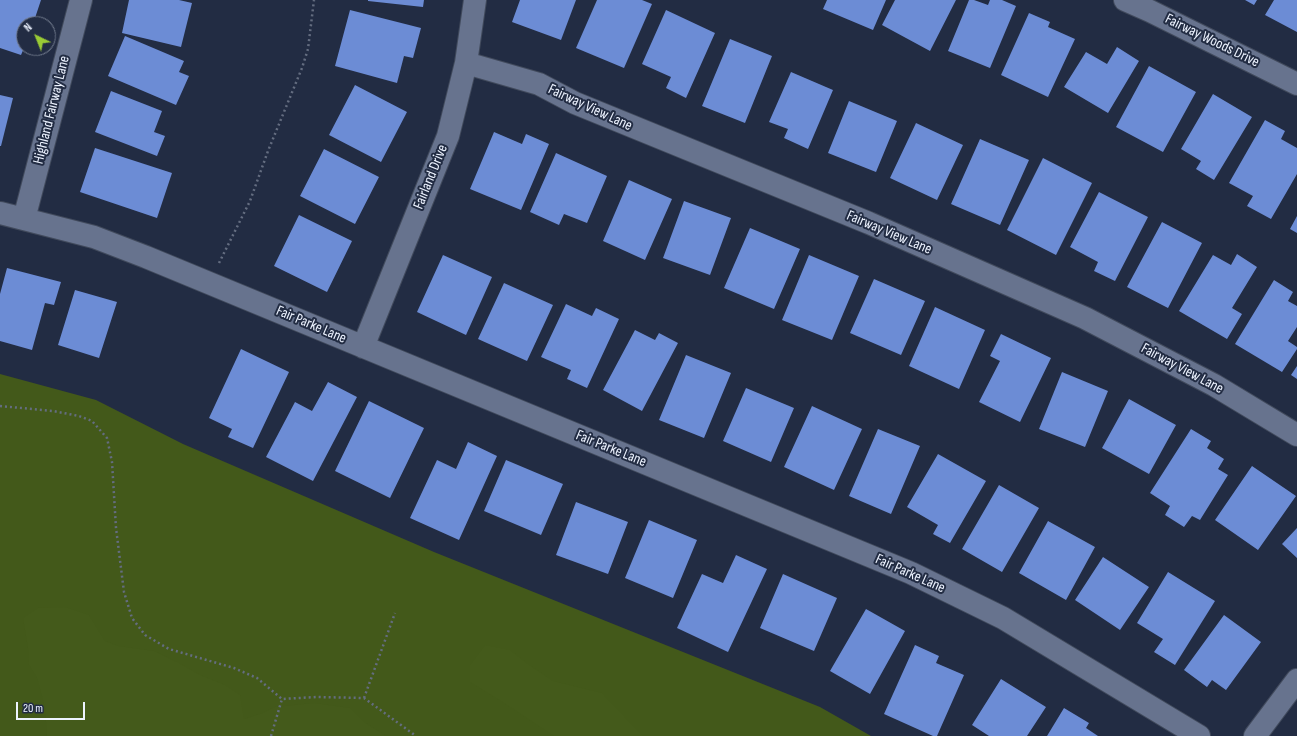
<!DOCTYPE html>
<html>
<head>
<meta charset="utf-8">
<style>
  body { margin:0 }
  #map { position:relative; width:1297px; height:736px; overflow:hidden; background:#222c43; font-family:"Sofia Sans Condensed",sans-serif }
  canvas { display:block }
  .north { position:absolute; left:16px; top:16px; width:40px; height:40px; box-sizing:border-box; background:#222c43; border:1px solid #737c8e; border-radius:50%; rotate:317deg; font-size:11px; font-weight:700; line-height:16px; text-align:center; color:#edf3ff }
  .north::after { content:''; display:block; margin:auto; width:14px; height:18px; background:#9acb35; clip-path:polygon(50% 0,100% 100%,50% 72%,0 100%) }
  .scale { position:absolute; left:16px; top:702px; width:69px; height:18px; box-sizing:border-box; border:2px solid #edf3ff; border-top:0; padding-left:5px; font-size:12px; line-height:14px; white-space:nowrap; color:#edf3ff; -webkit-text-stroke:3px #222c43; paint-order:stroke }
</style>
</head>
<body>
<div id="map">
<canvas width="1297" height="736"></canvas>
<div class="north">N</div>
<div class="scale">20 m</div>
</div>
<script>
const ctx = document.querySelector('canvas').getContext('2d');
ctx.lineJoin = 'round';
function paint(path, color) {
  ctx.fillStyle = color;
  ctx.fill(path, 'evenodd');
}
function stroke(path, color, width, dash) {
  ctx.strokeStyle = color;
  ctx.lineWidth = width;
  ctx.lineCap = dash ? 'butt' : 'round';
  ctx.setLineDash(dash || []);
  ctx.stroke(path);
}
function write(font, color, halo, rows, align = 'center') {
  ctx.font = font + ' "Sofia Sans Condensed",sans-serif';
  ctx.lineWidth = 4;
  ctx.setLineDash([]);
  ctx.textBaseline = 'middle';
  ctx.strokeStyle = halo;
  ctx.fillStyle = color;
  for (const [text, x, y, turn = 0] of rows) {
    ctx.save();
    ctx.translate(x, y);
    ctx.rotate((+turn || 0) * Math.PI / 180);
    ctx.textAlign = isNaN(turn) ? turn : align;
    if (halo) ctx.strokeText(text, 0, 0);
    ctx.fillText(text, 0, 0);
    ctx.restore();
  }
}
paint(new Path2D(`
  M0 374 96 400 183 444 434 552 820 707 871 736H0Z`), '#43591a');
paint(new Path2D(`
  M65 607 89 615 105 641 118 646 154 651 179 663 200 675 225 685 240 695 244 719 260 714 275 707 314 703 350 708 364 722 386 736H47L45 708 37 678 29 665 28 648 23 618 38 608Z
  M485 645 510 650 528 664 553 681 602 693 643 736H554L501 701 470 682V665Z`), '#445a1b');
paint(new Path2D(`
  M0 0H41L33 24H24V48L21 55 0 48Z
  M129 0H179L192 3 181 47 122 33Z
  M368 0H424L423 7 368 1Z
  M520 0H576L561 40 512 22Z
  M597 0H642L652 4 624 68 576 48Z
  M827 0H886L873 30 823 9Z
  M895 0H956L930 51 882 25Z
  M969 0H974L988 5 990 0H1002L1016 6 990 68 948 51Z
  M1245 0H1257L1254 5Z
  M1274 0H1297V32L1265 15Z
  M350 10 421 28 413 58 404 56 397 83 335 66Z
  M666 10 715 33 686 98 666 88 671 77 642 64Z
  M1029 13 1050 22 1048 27 1075 39 1048 97 1001 75Z
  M125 36 184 61 179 72 189 76 176 105 108 76Z
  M730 39 772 56 745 123 702 106Z
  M1117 47 1139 61 1108 113 1064 87 1086 52 1107 64Z
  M1149 66 1196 92 1163 152 1116 127Z
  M791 72 833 90 808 149 784 138 788 129 769 122Z
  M355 85 407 112 381 162 329 135Z
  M111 91 162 111 154 132 165 136 157 156 95 132Z
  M1213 94 1252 117 1214 180 1196 169 1201 161 1181 149Z
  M0 95 13 98 1 146H0Z
  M849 101 897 121 876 172 828 153Z
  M1265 120 1285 131 1281 139 1297 148V174L1271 219 1247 206 1253 196 1229 183Z
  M916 123 963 145 937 200 890 178Z
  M494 132 522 144 526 134 549 144 521 210 470 189Z
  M980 139 1029 160 1000 225 951 204Z
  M95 148 172 173 157 218 80 192Z
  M324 149 379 177 355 224 300 196Z
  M556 153 607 176 587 223 564 214 559 225 530 212Z
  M1043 158 1092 183 1056 255 1007 230Z
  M629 180 672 199 645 260 603 241Z
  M1099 192 1148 217 1115 281 1094 271 1098 262 1070 247Z
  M684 201 731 218 710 275 663 258Z
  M299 215 352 241 327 292 274 266Z
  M1297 216V233L1290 229Z
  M1162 222 1202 243 1168 308 1127 287Z
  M750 228 800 249 774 309 724 288Z
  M1237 254 1257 267 1232 308 1242 314 1227 339 1179 311 1213 255 1231 265Z
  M443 255 492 277 466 335 417 312Z
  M809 255 859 276 832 340 782 320Z
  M7 268 61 282 54 305 45 303 32 350 0 341V294Z
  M874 279 925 301 901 355 850 333Z
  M1274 280 1293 292 1288 301 1297 306V327L1288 341 1297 347V349L1282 372 1235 344Z
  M504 283 553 305 527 361 478 339Z
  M75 290 117 302 99 358 58 345Z
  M566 304 592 316 596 308 619 319 587 388 567 379 571 370 541 357Z
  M935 307 985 330 959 389 909 366Z
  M635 330 655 340 659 333 678 343 642 411 603 390Z
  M1001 334 1051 358 1020 422 979 402 1000 361 990 356Z
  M241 349 289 372 253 448 228 437 232 429 209 418Z
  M686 355 731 373 704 438 659 420Z
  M1297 366V379L1291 375Z
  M1062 372 1108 391 1085 447 1039 429Z
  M328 382 357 397 313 481 266 457 295 402 312 411Z
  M746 388 794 408 771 462 723 441Z
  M1129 399 1176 425 1149 474 1102 448Z
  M369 401 424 428 390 498 335 471Z
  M812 406 862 429 834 490 784 467Z
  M878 429 920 446 891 514 849 496Z
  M1191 429 1211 441 1207 448 1224 459 1218 469 1228 475 1200 520 1192 516 1184 527 1165 515 1170 506 1150 493Z
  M468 442 497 456 459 540 410 518 437 460 456 469Z
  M938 454 986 481 950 543 933 534 938 525 907 507Z
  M506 460 563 484 541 535 484 511Z
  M1252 466 1296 496 1258 550 1215 520Z
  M999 485 1039 508 1002 572 962 549Z
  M576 502 628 522 608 574 556 555Z
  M649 520 697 540 673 598 625 578Z
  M1048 521 1095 547 1066 600 1019 573Z
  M1297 528V558L1282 544Z
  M736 555 767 569 728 652 677 628 702 574 723 583Z
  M1103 557 1149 587 1120 630 1075 600Z
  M1168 572 1215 601 1175 665 1154 652 1163 639 1137 623Z
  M783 574 837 598 814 651 760 628Z
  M866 609 905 631 870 694 830 671Z
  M1224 615 1261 642 1226 690 1212 680 1207 687 1184 670Z
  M915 645 939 656 936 663 964 675 937 736H933L884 714Z
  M1001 679 1046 707 1027 736H989L972 725Z
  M1064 708 1089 723 1086 728 1098 736H1047Z`), '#6c8cd5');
const minor = new Path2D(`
  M1125 0 1150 11 1297 84
  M466 63 539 84 575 103 869 223 1085 318 1214 385 1297 435
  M0 213 94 237 146 257 911 573 1003 618 1199 736
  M24 219 81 0
  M363 347 448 136 466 63 475 0`);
const tertiary = new Path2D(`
  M1255 736 1297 680`);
stroke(minor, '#414a5c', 24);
stroke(tertiary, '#414a5c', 24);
stroke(new Path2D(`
  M219 263 250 201 268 151 302 68 308 49 314 0
  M0 406 53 411 79 416 92 421 107 438 112 462 116 528 124 592 132 618 145 635 169 649 234 668 257 678 282 699 316 697 364 698 416 736
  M364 698 395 613
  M271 736 282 699`), '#646d80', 2.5, [2, 3]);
stroke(minor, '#67738e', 22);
stroke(tertiary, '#67738e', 22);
write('15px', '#edf3ff', '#222c43', [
  ["Fairway Woods Drive",1212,41,26],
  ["Fairway View Lane",590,108,25],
  ["Highland Fairway Lane",52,110,-76],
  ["Fairland Drive",431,177,-68],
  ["Fairway View Lane",889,233,23],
  ["Fair Parke Lane",311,325,23],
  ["Fairway View Lane",1182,369,28],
  ["Fair Parke Lane",611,449,22],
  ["Fair Parke Lane",910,574,24]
]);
</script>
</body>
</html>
